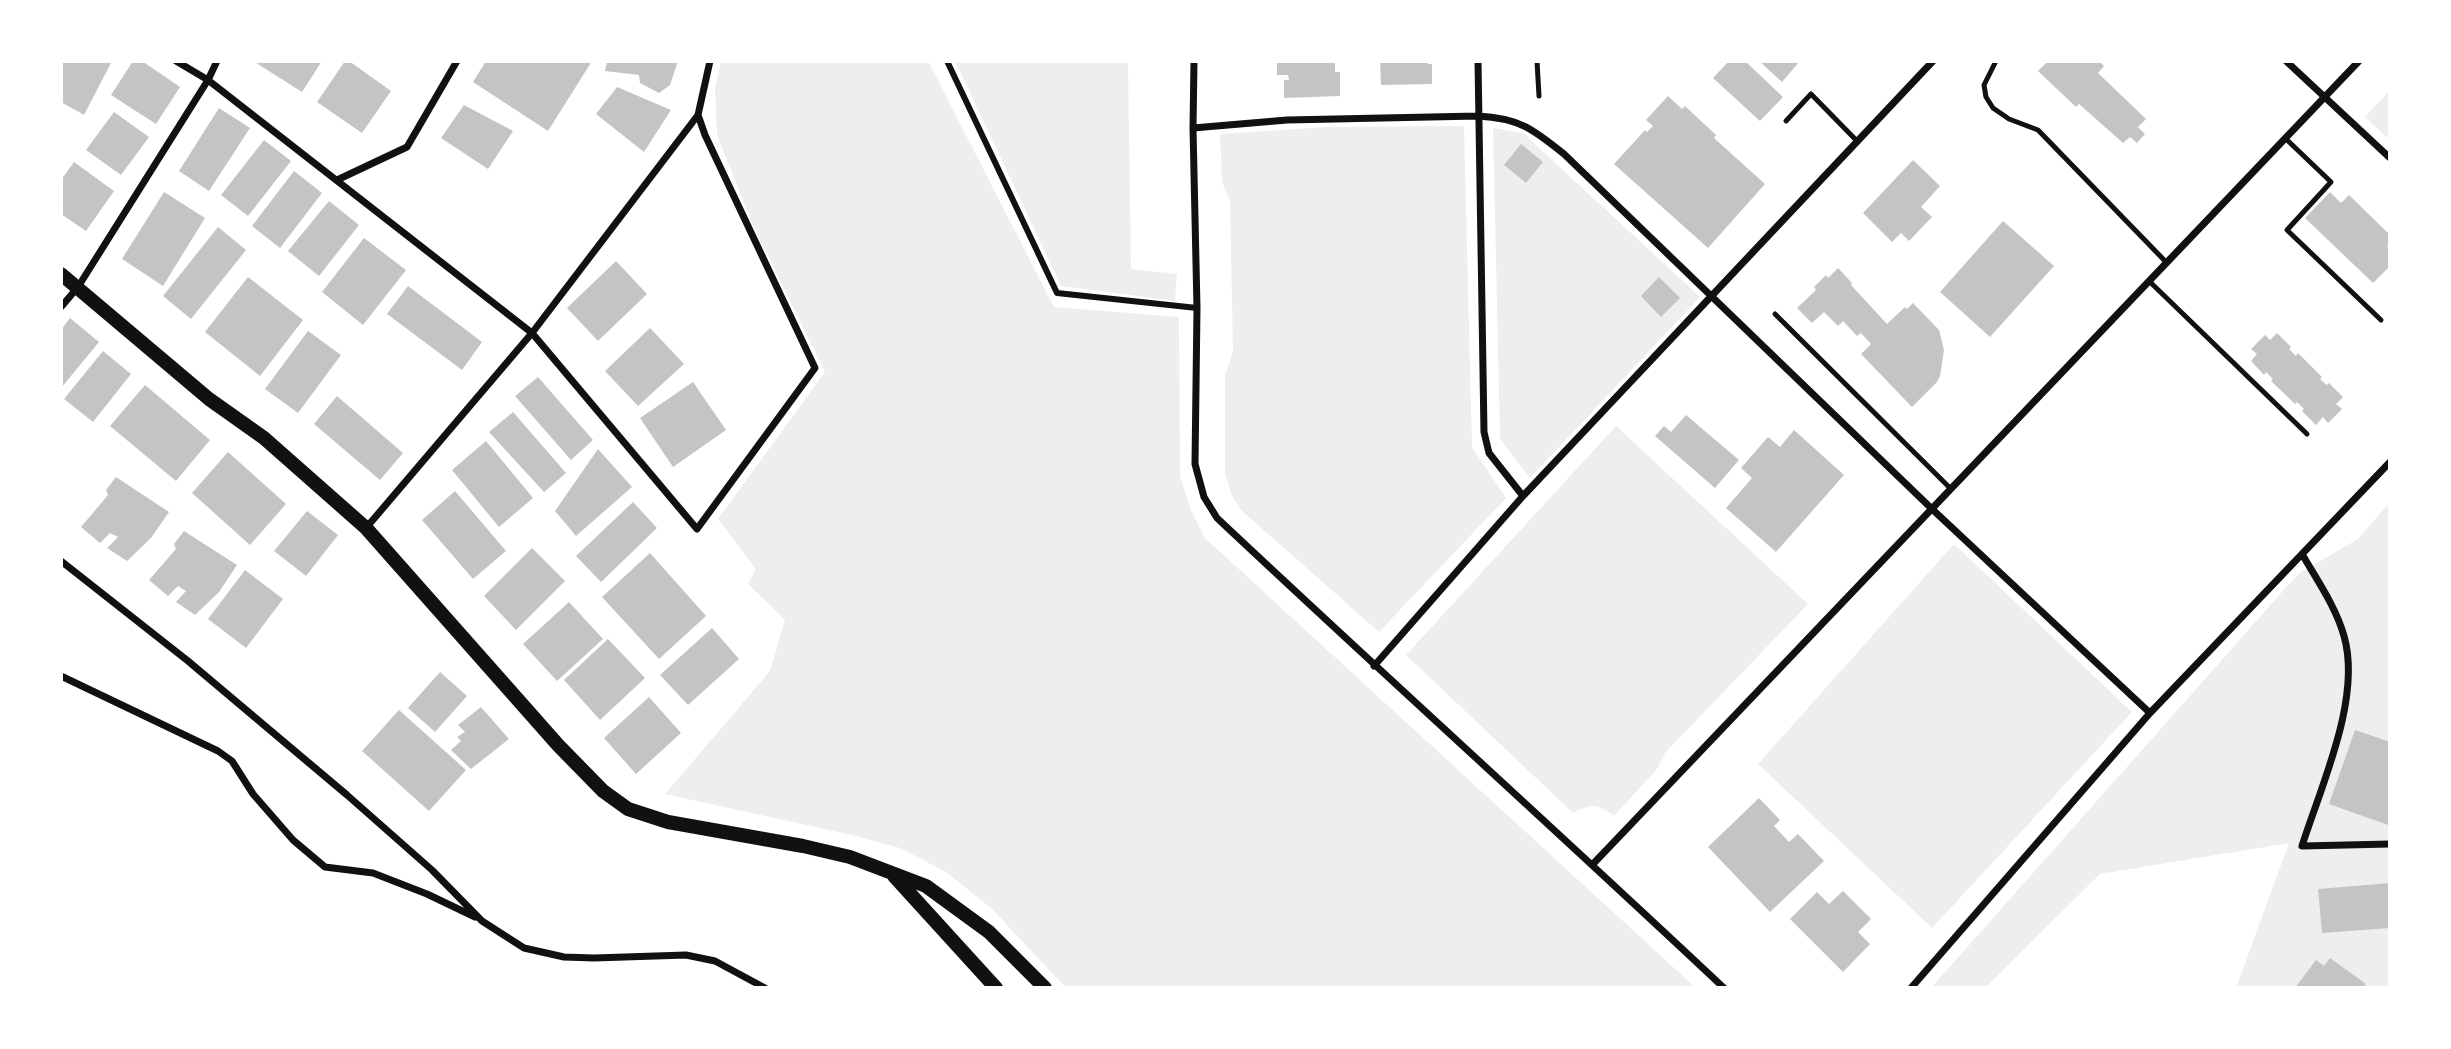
<!DOCTYPE html>
<html>
<head>
<meta charset="utf-8">
<style>
  body { margin:0 }
  #map { position:relative; width:2451px; height:1049px; overflow:hidden; background:#fff; font-family:"Roboto Condensed",sans-serif }
  canvas { display:block }
  .frame { position:absolute; inset:0; border:63px solid #fff; pointer-events:none }
</style>
</head>
<body>
<div id="map">
<canvas width="2451" height="1049"></canvas>
<div class="frame"></div>
</div>
<script>
const ctx = document.querySelector('canvas').getContext('2d');
ctx.lineJoin = 'round';
function paint(path, color) {
  ctx.fillStyle = color;
  ctx.fill(path, 'evenodd');
}
function stroke(path, color, width, dash) {
  ctx.strokeStyle = color;
  ctx.lineWidth = width;
  ctx.lineCap = dash ? 'butt' : 'round';
  ctx.setLineDash(dash || []);
  ctx.stroke(path);
}
paint(new Path2D(`
  M721 61H928L1054 307 1179 317 1180 476 1191 511 1205 538 1696 988H1066L992 909 946 872 900 848 852 835 665 794 770 671 785 620 748 584 756 569 718 519 825 372 754 228 717 135 715 89Z
  M955 61H1128L1131 269 1177 274 1175 301 1061 286Z
  M2390 90V140L2365 117Z
  M1464 126 1472 447 1506 498 1379 632 1241 510 1232 496 1225 473V376L1233 351 1230 200 1222 182 1220 134 1328 127Z
  M1493 128 1523 133 1700 297 1530 478 1500 439Z
  M1616 426 1808 604 1665 753 1657 769 1614 816C1599 804 1590 803 1573 813L1406 655Z
  M2390 502V988H2236L2289 843 2100 874 1985 988H1931L2298 574 2358 539Z
  M1954 544 2132 712 1932 928 1758 764Z`), '#eee');
paint(new Path2D(`
  M61 61H112L84 115 61 102Z
  M133 61H142L180 87 156 124 111 95Z
  M253 61H322L302 92Z
  M345 61H349L391 91 362 133 317 102Z
  M486 61H592L548 131 473 82Z
  M607 61H678L670 85 659 93 640 83 639 75 605 71Z
  M1277 61H1335V72H1340V96L1284 98V80H1289L1288 75H1277Z
  M1380 61H1428V64H1432V84L1381 85Z
  M1729 61H1745L1783 97 1760 121 1713 78Z
  M1759 61H1800L1782 82Z
  M2048 61H2099L2104 66 2098 73 2146 119 2138 127 2145 134 2137 143 2130 137 2123 143 2079 104 2076 107 2038 71Z
  M617 87 671 110 644 152 596 114Z
  M1668 96 1682 109 1685 106 1716 135 1714 138 1765 184 1708 248 1614 164 1645 130 1647 132 1653 126 1646 120Z
  M464 105 513 131 488 169 441 138Z
  M219 108 250 128 209 191 179 171Z
  M114 112 149 137 121 175 86 150Z
  M264 140 291 161 248 216 221 195Z
  M1521 144 1543 162 1526 183 1504 165Z
  M1913 160 1940 186 1921 207 1932 217 1909 241 1901 233 1892 242 1863 213Z
  M74 162 114 191 86 231 61 214V180Z
  M294 171 322 193 280 248 252 226Z
  M164 192 205 218 163 286 122 259Z
  M2330 192 2341 203 2349 195 2390 235V243L2387 246 2390 250V266L2373 283 2305 218Z
  M329 201 359 225 319 276 288 251Z
  M2003 221 2054 266 1990 337 1940 292Z
  M218 227 246 250 191 319 163 296Z
  M364 238 406 270 363 325 322 292Z
  M616 261 647 294 598 341 567 308Z
  M1838 268 1852 283 1851 285 1887 324 1905 307 1907 309 1913 303 1939 330 1944 350 1940 376 1937 382 1912 407 1861 354 1871 344 1861 333 1857 336 1843 321 1838 326 1824 312 1812 323 1797 308 1816 290 1814 287 1826 275 1828 278Z
  M248 277 303 320 260 376 205 332Z
  M1659 277 1680 298 1661 317 1641 296Z
  M408 286 482 342 462 370 387 314Z
  M70 318 99 342 61 388V330Z
  M650 328 684 364 638 406 605 371Z
  M308 331 341 355 298 413 265 389Z
  M2277 333 2291 347 2289 349 2296 356 2298 353 2322 377 2320 379 2327 385 2329 383 2343 397 2336 404 2342 409 2328 423 2323 417 2316 425 2302 411 2304 409 2297 402 2295 404 2271 381 2273 379 2266 372 2264 375 2251 361 2257 354 2251 349 2265 335 2270 340Z
  M103 351 131 374 93 422 64 399Z
  M538 377 593 440 571 460 515 396Z
  M693 382 726 430 673 467 640 418Z
  M145 385 210 440 176 481 110 426Z
  M337 396 403 453 380 480 314 424Z
  M513 412 566 473 544 492 489 432Z
  M1686 415 1739 460 1715 488 1655 436 1664 426 1671 432Z
  M1794 430 1844 475 1776 552 1726 508 1752 478 1741 468 1768 437 1780 447Z
  M486 441 533 498 499 527 452 470Z
  M598 449 632 487 576 536 555 511Z
  M228 452 286 504 250 545 192 493Z
  M116 477 169 512 151 538 127 561 107 548 118 537 110 533 100 543 81 527 108 495 106 490Z
  M455 491 506 551 473 579 422 520Z
  M633 502 657 528 601 582 576 556Z
  M307 511 338 535 306 576 274 551Z
  M184 531 237 565 219 592 195 615 176 602 186 591 178 586 168 596 149 580 176 549 174 544Z
  M532 548 565 581 516 630 484 596Z
  M650 553 706 616 659 659 602 597Z
  M245 570 283 599 246 648 208 619Z
  M569 602 603 639 557 681 523 644Z
  M712 628 739 659 688 705 660 675Z
  M608 639 645 678 600 720 564 680Z
  M440 672 467 696 435 732 408 708Z
  M649 697 681 733 636 774 604 738Z
  M481 707 509 739 471 769 451 750 461 741 457 737 465 732 458 725Z
  M399 710 466 770 429 811 362 751Z
  M2355 730 2390 742V819L2388 825 2329 804Z
  M1759 798 1780 820 1774 826 1789 842 1798 834 1824 861 1770 912 1708 847Z
  M2390 883V928L2322 933 2318 889Z
  M1843 891 1871 919 1858 932 1870 944 1843 972 1790 919 1817 892 1829 904Z
  M2330 958 2366 984 2363 988H2295L2316 960 2324 966Z`), '#c4c4c4');
stroke(new Path2D(`
  M1537 61 1539 96
  M1996 61 1984 85 1986 97 1993 108 2009 119 2038 130 2167 263
  M1786 121 1811 94 1858 142
  M2285 138 2331 182 2287 230 2381 320
  M2149 281 2307 434
  M1775 314 1951 489`), '#111', 5);
stroke(new Path2D(`
  M947 61 1057 293 1197 308`), '#111', 6);
stroke(new Path2D(`
  M176 61 208 80 532 333 697 529 815 368 705 135 698 115 710 61
  M1194 61 1193 128 1197 308 1195 464 1204 497 1217 518C1385 676 1556 830 1724 988
  M1478 61 1484 432 1489 453 1523 496
  M2286 61 2390 158
  M1193 128 1287 120 1478 116C1519 118 1533 129 1564 154L1932 509 2150 713
  M337 180 407 147 457 61
  M61 307 78 287 208 80 217 61
  M366 528 532 333 698 115
  M2302 554C2317 580 2336 607 2344 636 2362 698 2321 786 2302 846L2390 844
  M61 561 188 661 347 795 432 870 482 921 524 948 564 957 594 958 686 955 715 961 765 988
  M1374 666 1523 496 1933 61
  M61 676 218 751 232 761 253 794 293 840 325 867 373 873 427 894 475 917
  M1593 864 2359 61
  M1911 988 2150 713 2390 462`), '#111', 7);
stroke(new Path2D(`
  M61 274 209 399 264 438 366 528 558 745 603 791 628 809 668 822 803 846 850 857 926 886 989 932 1045 988
  M894 876 996 988`), '#111', 14);
</script>
</body>
</html>
